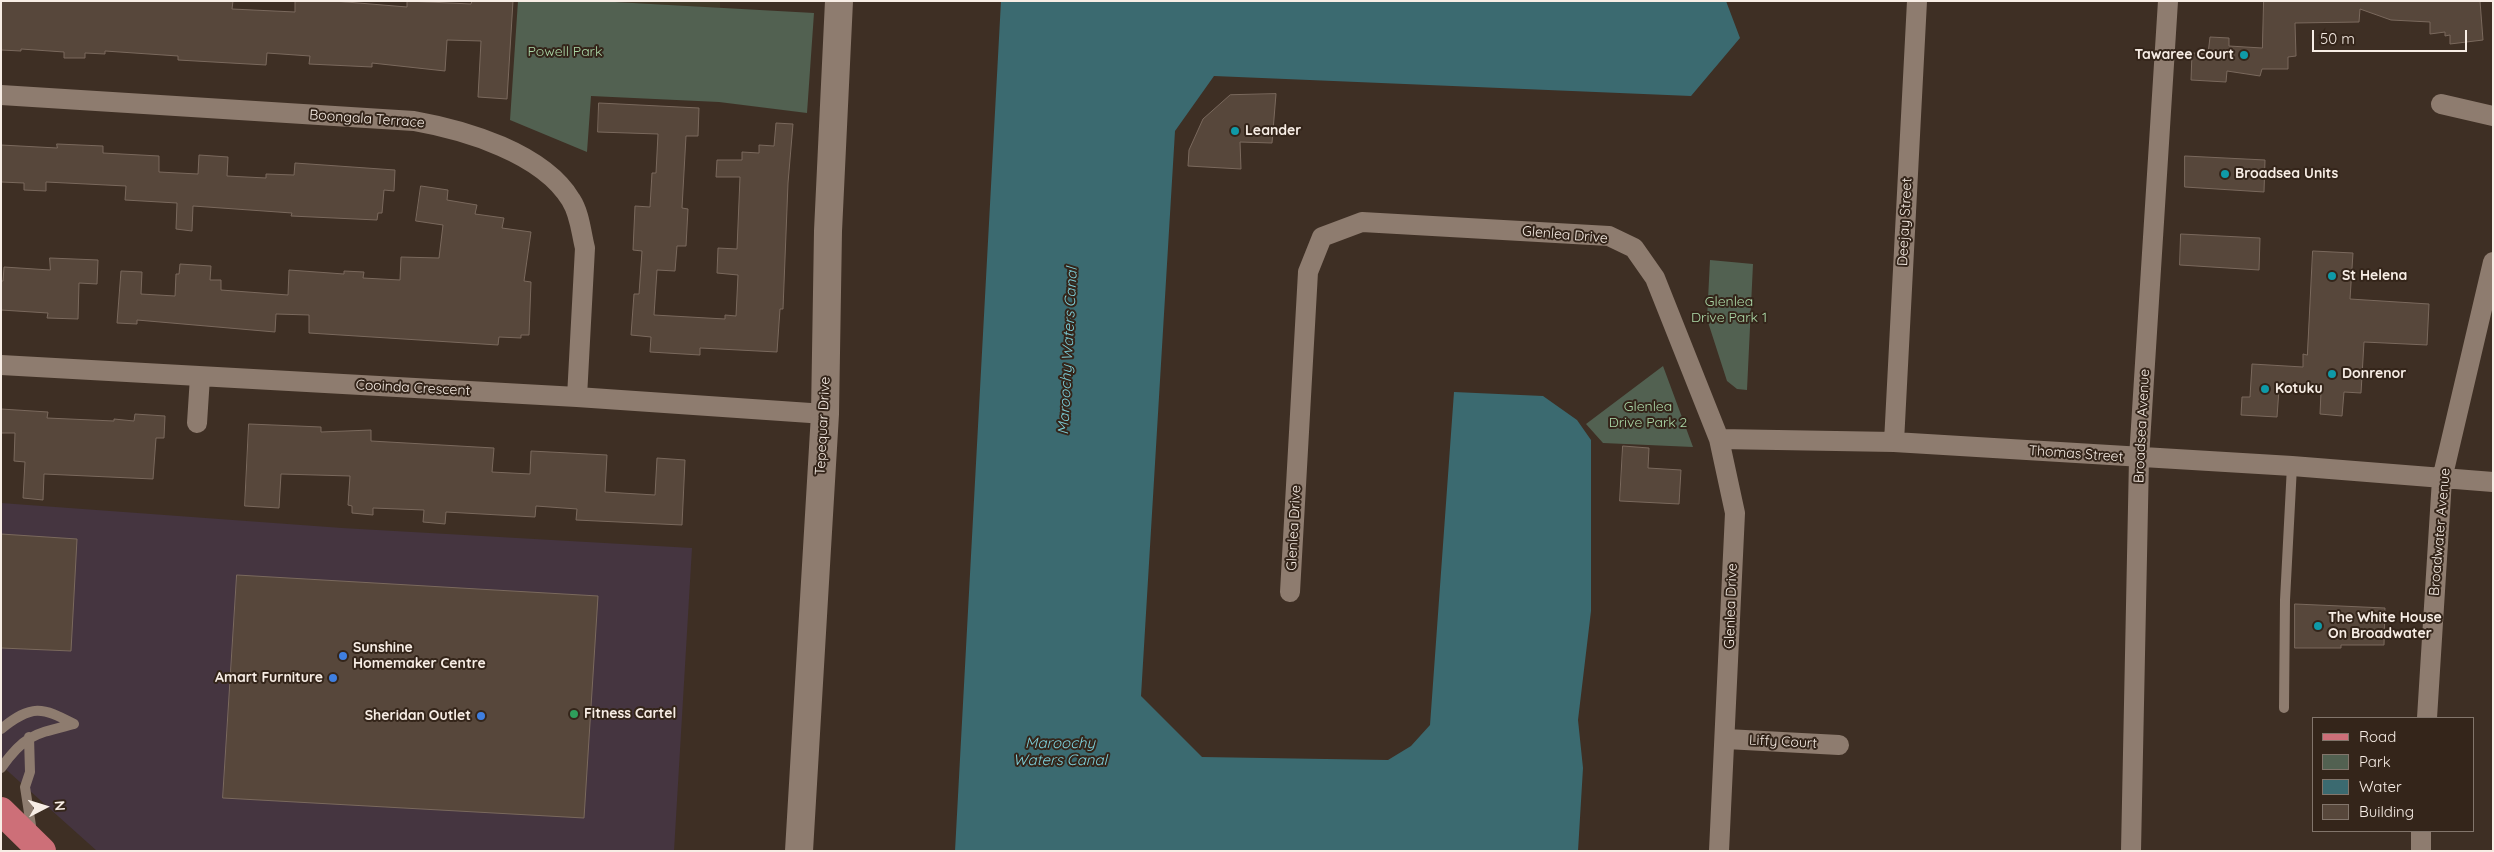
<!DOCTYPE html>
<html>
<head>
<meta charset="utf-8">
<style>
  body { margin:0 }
  #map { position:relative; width:2494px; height:852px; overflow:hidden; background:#3e2f24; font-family:Quicksand,sans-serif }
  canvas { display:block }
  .frame { position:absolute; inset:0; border:2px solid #f7ede5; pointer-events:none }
  .legend { position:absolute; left:2312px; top:717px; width:162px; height:115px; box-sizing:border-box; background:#34251a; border:1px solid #82756b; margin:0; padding:6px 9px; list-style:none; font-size:15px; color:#f7ede5 }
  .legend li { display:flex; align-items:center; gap:10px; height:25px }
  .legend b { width:25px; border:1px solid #82756b }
  .north { position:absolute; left:20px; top:782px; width:50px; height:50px; -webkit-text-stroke:4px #34251a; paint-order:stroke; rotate:85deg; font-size:14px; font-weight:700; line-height:20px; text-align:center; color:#f7ede5 }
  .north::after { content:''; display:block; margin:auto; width:18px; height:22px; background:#f7ede5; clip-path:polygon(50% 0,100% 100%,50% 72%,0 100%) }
  .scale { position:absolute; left:2312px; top:30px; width:155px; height:22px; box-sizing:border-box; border:2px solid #f7ede5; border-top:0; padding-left:6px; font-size:15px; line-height:18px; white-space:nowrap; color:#f7ede5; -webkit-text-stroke:4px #34251a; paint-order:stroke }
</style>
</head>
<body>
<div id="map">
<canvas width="2494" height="852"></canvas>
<div class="frame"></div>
<ul class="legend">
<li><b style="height:6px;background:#cd6f78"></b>Road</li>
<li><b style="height:14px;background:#526151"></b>Park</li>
<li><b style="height:14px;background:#3b6a70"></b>Water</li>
<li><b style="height:14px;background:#57473b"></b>Building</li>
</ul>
<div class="north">N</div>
<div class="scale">50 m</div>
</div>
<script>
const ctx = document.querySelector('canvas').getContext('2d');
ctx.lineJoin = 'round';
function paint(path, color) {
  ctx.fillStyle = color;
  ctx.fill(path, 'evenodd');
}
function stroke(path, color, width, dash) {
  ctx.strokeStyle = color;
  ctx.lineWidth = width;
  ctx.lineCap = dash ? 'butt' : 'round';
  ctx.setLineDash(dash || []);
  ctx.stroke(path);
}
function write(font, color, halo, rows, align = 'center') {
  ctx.font = font + ' Quicksand,sans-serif';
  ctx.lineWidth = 4;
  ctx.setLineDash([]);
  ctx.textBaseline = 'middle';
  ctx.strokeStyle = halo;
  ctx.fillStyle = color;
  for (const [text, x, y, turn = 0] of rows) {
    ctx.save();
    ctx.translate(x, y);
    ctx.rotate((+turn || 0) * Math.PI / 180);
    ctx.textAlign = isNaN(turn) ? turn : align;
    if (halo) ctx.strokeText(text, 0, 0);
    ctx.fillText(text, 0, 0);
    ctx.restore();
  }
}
paint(new Path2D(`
  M1 503 342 528 692 548 674 851H97L1 765Z`), '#453540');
paint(new Path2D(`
  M597 1H720V8Z`), '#413a28');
paint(new Path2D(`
  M518 1H597L814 13 807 113 719 102 591 96 587 152 510 120Z
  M1710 260 1753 264 1747 390 1737 389 1727 381 1707 319Z
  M1663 366 1693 447 1603 443 1586 424Z`), '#526151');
paint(new Path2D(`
  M1001 1H1726L1740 38 1691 96 1214 76 1175 131 1141 696 1202 757 1388 760 1411 746 1430 725 1454 392 1543 396 1577 420 1591 440V611L1578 720 1583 768 1578 851H955Z`), '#3b6a70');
const building = new Path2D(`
  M1 1H233L232 9 295 12V1H334L407 7V1L471 4 472 1H513L507 99 478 97 481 41 447 40 445 71 372 63V67L309 64 310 56 267 53 266 65 178 60V56L105 51V54L85 53V58H64V52L21 49V51L1 50Z
  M2264 1H2480L2483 40 2450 44V35L2445 36V32L2430 34V22L2391 20 2360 9 2359 22 2295 23 2296 56 2288 57V69H2262L2260 76 2227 71 2226 82 2191 80 2192 53 2208 54 2210 37 2229 38V46L2262 48Z
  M1276 94 1272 143 1240 142 1241 169 1188 166 1189 150 1203 119 1230 95Z
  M599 103 699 108 698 136H686L682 208 688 209 686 246H677L675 271 657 270 654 315 725 319V315L736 316 738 275 717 273 718 248 737 249 740 177H716L717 160H742V152L759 153V145L774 146 776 123 793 124 788 183 783 309H780L777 352 700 348V355L650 352 651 337 631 335 634 294H639L642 251 633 250 635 206 650 207 652 173H656L658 134 598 132Z
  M57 144 103 146V153L159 156V172L198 174 199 155 228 157 227 176 266 178V174L294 175 295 163 395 170 394 191 384 190 382 213H378L377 220 291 216 292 213 193 206 192 231 176 229 177 203 125 200 126 186 46 182V191L24 190V183L1 182V145L57 148Z
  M2185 156 2265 160 2264 192 2185 187Z
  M421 186 448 190 447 200 477 205 475 214 504 218 502 228 531 232 524 281 531 282 529 335H521V338L499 337 498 345 309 333V315L276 314 275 332 137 320V324L117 323 121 271 142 272 141 294 175 296 176 274H179L180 264 211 266 210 280H221V290L288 295 289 270 344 274V271L364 272 363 278 400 280 401 257 439 258 443 225 416 221Z
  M2181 234 2260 238 2259 270 2180 265Z
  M2313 251 2353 253 2350 299 2429 304 2427 345 2364 342 2361 393 2344 392 2342 416 2320 414 2321 392 2279 389 2277 417 2241 415 2242 397H2250L2252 364 2303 367V354L2307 355Z
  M50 258 98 260 97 284 79 283 78 319 47 318 48 313 1 310V281H3L4 267 50 270Z
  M1 409 48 412 47 418 114 421V419L134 421 135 414 165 416 164 438H156L153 479 44 474 43 500 23 498 25 462 14 461 15 433H1Z
  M249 424 321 427V432L371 430V441L494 448 492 472 530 474 531 451 607 455 605 492 655 495 657 458 685 460 682 525 576 520 577 509 536 506 535 517 446 512 445 524 423 522 424 510 373 508V515L352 513V506L348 505 350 476 281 474 279 508 245 506Z
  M1623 446 1649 448 1648 468 1681 470 1679 504 1620 501Z
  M1 534 77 539 71 651 1 648Z
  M237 575 598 596 584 818 223 798Z
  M2295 604 2385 608 2384 645H2341V648H2295Z`);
paint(building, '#57473b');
stroke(building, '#7a695d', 1);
stroke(new Path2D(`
  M2284 708 2285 600 2292 466
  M1 729C32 704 42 707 74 724
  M29 737 30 772 25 787 32 832
  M1 768C25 734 35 734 74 724`), '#8e7c6f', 10);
stroke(new Path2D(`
  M1 95 414 121C465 130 543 153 571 200 580 214 581 232 585 248L577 397
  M2441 104 2493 116
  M1 365 577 397 825 414
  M197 423 200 377
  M1719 439 1894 442 2292 466 2493 482
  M1894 442 1917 1
  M1290 592 1308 272 1322 237 1362 222 1609 236 1634 248 1655 278 1719 439 1735 513 1719 851
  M2427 718 2442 479 2493 262
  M1726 739 1839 745
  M2421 831V851
  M2131 851 2139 458 2168 1`), '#8e7c6f', 20);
stroke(new Path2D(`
  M799 851 825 414 828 231 839 1`), '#8e7c6f', 28);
stroke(new Path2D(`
  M1 811 42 851`), '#cd6f78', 28);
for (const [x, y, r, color] of [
  [2244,55,5,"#0f9aa8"],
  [1235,131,5,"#0f9aa8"],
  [2225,174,5,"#0f9aa8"],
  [2332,276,5,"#0f9aa8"],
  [2332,374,5,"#0f9aa8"],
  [2265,389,5,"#0f9aa8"],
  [2318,626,5,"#0f9aa8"],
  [343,656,5,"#3f7fe0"],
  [333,678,5,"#3f7fe0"],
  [574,714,5,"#2e9e5b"],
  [481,716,5,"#3f7fe0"]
]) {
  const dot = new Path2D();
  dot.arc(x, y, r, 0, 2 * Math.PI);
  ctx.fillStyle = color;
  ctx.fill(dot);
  stroke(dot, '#34251a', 2);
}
write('14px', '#acd9a8', '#34251a', [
  ["Powell Park",565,52],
  ["Glenlea",1729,302],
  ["Drive Park 1",1729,318],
  ["Glenlea",1648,407],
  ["Drive Park 2",1648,423]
]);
write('bold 14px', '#f7ede5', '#34251a', [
  ["Tawaree Court",2234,55,"right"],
  ["Leander",1245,131],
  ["Broadsea Units",2235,174],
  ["St Helena",2342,276],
  ["Donrenor",2342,374],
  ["Kotuku",2275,389],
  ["The White House",2328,618],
  ["On Broadwater",2328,634],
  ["Sunshine",353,648],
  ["Homemaker Centre",353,664],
  ["Amart Furniture",323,678,"right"],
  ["Fitness Cartel",584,714],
  ["Sheridan Outlet",471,716,"right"]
], 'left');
write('14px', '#f7ede5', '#34251a', [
  ["Boongala Terrace",367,119,4],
  ["Deejay Street",1905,222,-87],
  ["Glenlea Drive",1565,235,5],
  ["Cooinda Crescent",413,388,3],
  ["Tepequar Drive",823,426,-87],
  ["Broadsea Avenue",2142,426,-87],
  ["Thomas Street",2076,454,4],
  ["Glenlea Drive",1294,528,-87],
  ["Broadwater Avenue",2440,532,-85],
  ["Glenlea Drive",1731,606,-88],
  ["Liffy Court",1783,742,3]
]);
write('italic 15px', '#7ed1dc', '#34251a', [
  ["Maroochy Waters Canal",1068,351,-87],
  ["Maroochy",1060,743],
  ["Waters Canal",1060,760]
]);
</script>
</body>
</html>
